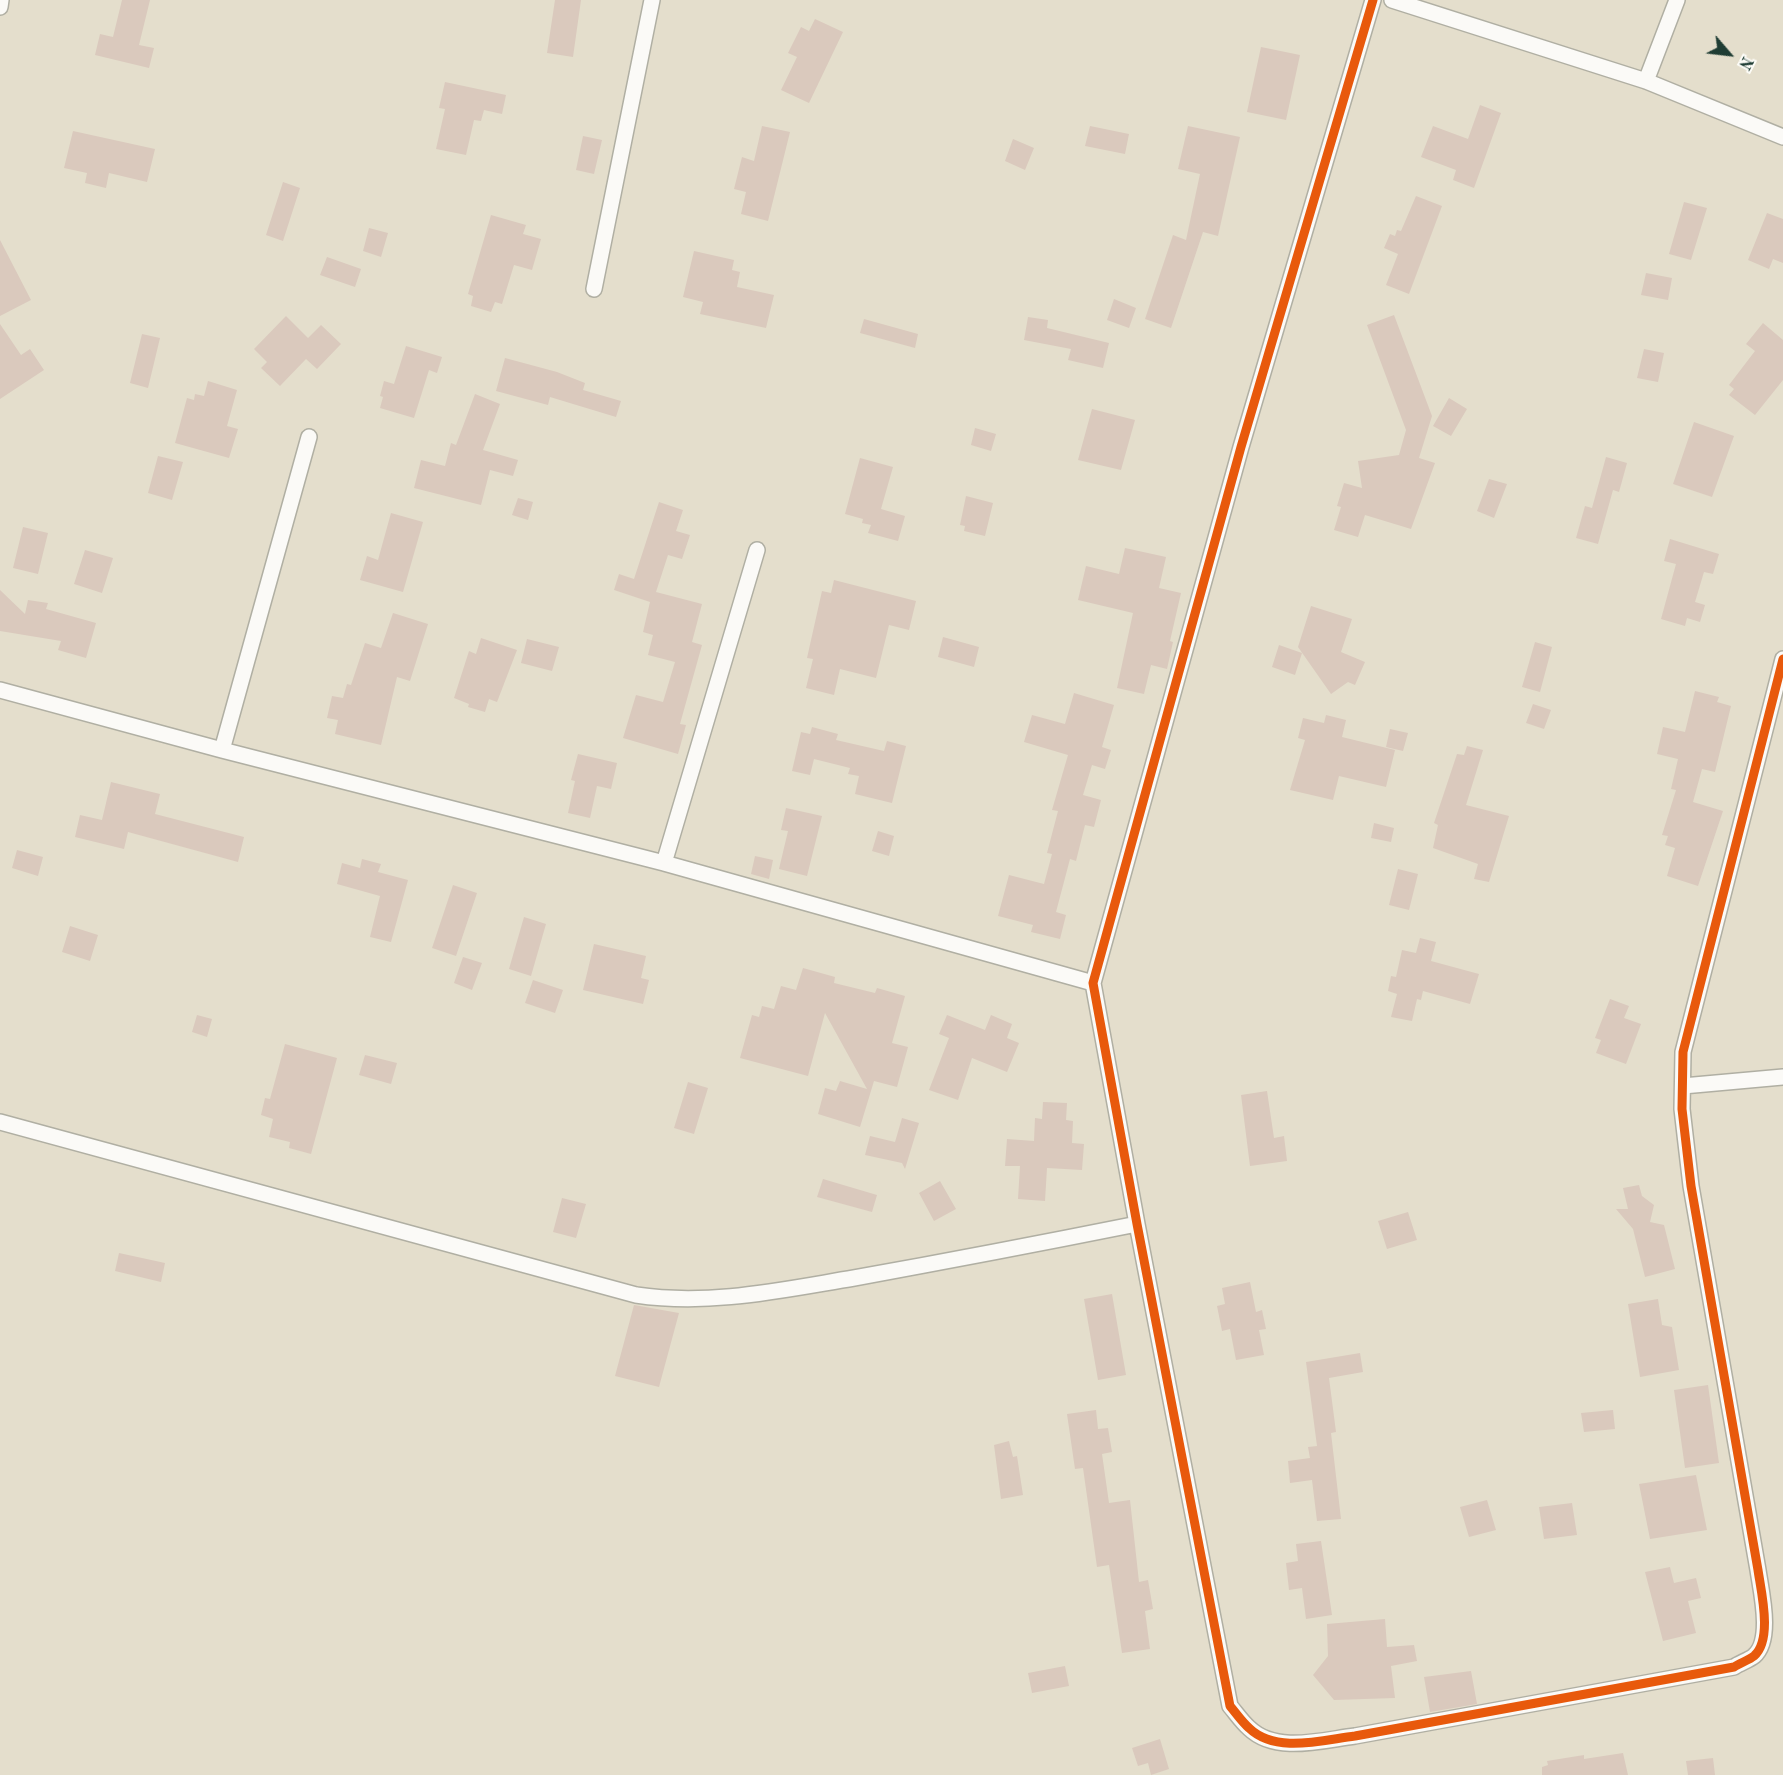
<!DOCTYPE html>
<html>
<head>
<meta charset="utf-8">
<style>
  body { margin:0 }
  #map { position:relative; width:1783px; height:1775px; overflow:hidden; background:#e4decc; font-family:"Old Standard TT",serif }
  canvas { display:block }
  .north { position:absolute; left:1699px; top:24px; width:60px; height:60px; -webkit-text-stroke:4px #fdfcf7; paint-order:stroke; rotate:118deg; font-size:16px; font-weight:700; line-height:24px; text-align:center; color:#1f3d34 }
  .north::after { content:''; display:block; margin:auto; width:21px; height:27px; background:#1f3d34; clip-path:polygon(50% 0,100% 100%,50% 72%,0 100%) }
</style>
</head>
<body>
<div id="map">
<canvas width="1783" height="1775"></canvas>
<div class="north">N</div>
</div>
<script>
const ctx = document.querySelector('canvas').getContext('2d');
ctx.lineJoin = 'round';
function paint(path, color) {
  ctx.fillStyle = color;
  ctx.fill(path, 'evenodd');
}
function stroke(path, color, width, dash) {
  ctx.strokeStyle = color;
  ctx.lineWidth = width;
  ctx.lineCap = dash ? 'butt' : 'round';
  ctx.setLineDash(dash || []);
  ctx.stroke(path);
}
paint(new Path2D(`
  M122 0H150L139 45 154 48 149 68 95 55 100 34 113 37Z
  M555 0H581L573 57 547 53Z
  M815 19 843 32 809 103 781 90 797 57 788 53 801 27 809 31Z
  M1261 47 1300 55 1286 120 1247 112Z
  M445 82 506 95 502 114 484 110 481 121 474 120 466 155 436 149 445 109 439 108Z
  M1480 105 1501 113 1474 188 1453 180 1456 170 1421 157 1433 126 1468 139Z
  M762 126 790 132 768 221 741 214 746 192 734 189 742 157 754 161Z
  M1090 126 1129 134 1125 154 1085 146Z
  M1188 126 1240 137 1218 236 1203 232 1171 328 1145 319 1173 235 1186 240 1200 174 1178 169Z
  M73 131 155 149 147 182 109 173 106 188 85 183 87 173 64 168Z
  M583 136 602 140 594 174 576 170Z
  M1013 139 1034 148 1025 170 1005 161Z
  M283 182 300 188 283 241 266 235Z
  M1416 196 1442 206 1409 294 1386 285 1398 254 1384 248 1390 234 1395 236 1397 230 1401 231Z
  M1684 202 1707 208 1691 260 1669 254Z
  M1767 213 1783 219V263L1773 259 1769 269 1748 260Z
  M491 215 526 225 523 234 541 239 532 270 514 265 502 304 495 302 491 312 471 306 473 296 468 294Z
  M369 228 388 233 381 257 363 251Z
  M0 240 31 300 0 316Z
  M694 251 734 260 732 270 740 272 737 287 774 295 766 328 700 314 703 302 683 297Z
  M327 257 361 269 355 287 320 275Z
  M1646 273 1672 278 1668 300 1641 295Z
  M1114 299 1136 308 1129 328 1107 320Z
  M1394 315 1432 416 1419 458 1435 463 1411 529 1365 515 1358 537 1334 530 1341 507 1337 506 1344 483 1362 488 1358 461 1399 455 1406 430 1367 325Z
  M286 316 308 338 321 325 341 344 317 369 306 359 280 386 261 368 267 362 254 349Z
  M1028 317 1048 320 1047 328 1109 343 1103 368 1068 360 1071 349 1024 340Z
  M864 319 918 334 915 348 860 333Z
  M1763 323 1783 340V380L1755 415 1729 395 1734 389 1729 385 1755 351 1746 344Z
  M0 324 21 355 30 349 44 370 0 399Z
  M142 334 160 338 148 388 130 383Z
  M406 346 442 357 437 373 429 370 414 418 380 408 383 397 380 396 384 381 394 384Z
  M1644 349 1664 353 1658 382 1637 378Z
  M505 358 557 372 585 383 583 390 621 401 616 417 550 397 548 405 496 391Z
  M208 381 237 390 227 426 238 429 229 458 175 443 187 398 194 400 195 394 204 396Z
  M475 394 500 404 483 450 518 460 513 476 490 470 481 505 414 488 421 460 445 466 451 443 456 445Z
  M1449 398 1467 409 1451 436 1433 426Z
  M1092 409 1135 420 1121 470 1078 460Z
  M1694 422 1734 436 1712 497 1673 484Z
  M975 428 996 434 991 451 971 445Z
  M158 456 183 462 172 500 148 493Z
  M1606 457 1627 463 1619 492 1613 490 1598 544 1576 538 1585 506 1592 508Z
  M860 458 893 467 881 509 905 516 898 541 868 533 871 525 862 523 863 519 845 514Z
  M1489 479 1507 484 1494 518 1477 511Z
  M966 496 993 503 985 536 964 531 965 526 960 525Z
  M518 498 533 502 528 520 512 515Z
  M659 502 683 510 676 531 690 535 682 559 668 555 656 592 702 604 692 642 702 645 680 724 686 725 678 754 623 738 636 695 663 702 675 662 648 655 653 635 643 632 650 602 614 590 619 574 634 579Z
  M391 513 423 522 403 592 360 580 367 556 378 560Z
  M23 527 48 533 38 574 13 568Z
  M1670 539 1719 554 1713 574 1704 572 1695 602 1705 605 1700 622 1687 618 1685 626 1661 619 1676 564 1664 561Z
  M1125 548 1166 557 1159 588 1181 593 1170 641 1173 642 1167 669 1151 665 1144 694 1117 688 1133 613 1078 600 1086 566 1119 574Z
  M85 550 113 558 102 593 74 584Z
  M834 580 916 601 909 630 889 625 876 678 840 669 834 695 806 688 813 659 807 658 822 591 831 593Z
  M0 590 25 614 28 600 48 603 46 609 96 623 86 658 58 650 61 641 0 631Z
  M1311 606 1352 619 1341 652 1365 662 1355 685 1348 682 1331 694 1298 647Z
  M393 613 428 624 410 681 397 677 381 745 335 734 338 720 327 718 332 696 343 698 347 684 351 685 365 643 381 648Z
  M943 637 979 647 974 667 938 657Z
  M481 638 517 650 497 702 489 699 485 712 468 707 469 704 454 698 469 651 476 654Z
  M527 639 559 647 552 671 521 663Z
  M1535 642 1552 647 1540 692 1522 687Z
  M1279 645 1302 653 1295 675 1272 667Z
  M1695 691 1719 697 1717 702 1731 706 1715 772 1702 769 1693 802 1723 811 1698 886 1667 876 1675 848 1665 845 1668 836 1662 835 1676 790 1671 789 1678 759 1657 754 1663 727 1685 732Z
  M1074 693 1114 705 1102 747 1111 750 1105 769 1092 765 1083 795 1101 800 1094 827 1085 825 1076 861 1070 859 1056 912 1066 915 1060 939 1031 932 1033 925 998 916 1009 875 1044 884 1052 854 1047 853 1058 811 1052 810 1068 755 1024 742 1032 715 1065 724Z
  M1533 704 1551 710 1544 729 1526 723Z
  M1326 715 1346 720 1342 737 1395 750 1386 787 1339 776 1333 800 1290 790 1305 740 1298 738 1303 718 1324 723Z
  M812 727 838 734 836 740 884 751 887 741 906 746 892 803 855 794 859 776 848 774 850 768 814 759 810 775 792 771 801 732 810 734Z
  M1390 729 1408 733 1403 751 1386 747Z
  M1467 746 1483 750 1466 805 1509 816 1489 882 1474 879 1478 864 1433 848 1438 825 1434 823 1457 754 1464 755Z
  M578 754 617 763 611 789 597 786 590 818 568 813 575 781 571 780Z
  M111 782 160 794 155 814 244 837 238 862 128 832 124 849 75 837 80 815 102 820Z
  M786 808 822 816 807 876 779 869 788 831 781 830Z
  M1374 823 1394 828 1391 842 1371 838Z
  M878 831 894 836 889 856 872 851Z
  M17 850 43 857 38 876 12 868Z
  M755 856 773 860 769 879 751 874Z
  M362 859 381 864 378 872 408 880 391 942 370 937 380 896 337 884 342 863 360 868Z
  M1398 869 1418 874 1409 910 1389 905Z
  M453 885 477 893 456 956 432 948Z
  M524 917 546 924 531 976 509 969Z
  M70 926 98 935 90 961 62 952Z
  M1420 938 1436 942 1431 961 1479 974 1470 1004 1423 991 1421 1000 1417 999 1412 1021 1391 1017 1397 994 1388 991 1391 976 1396 977 1402 950 1416 953Z
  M594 944 646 956 641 978 649 980 643 1004 583 990Z
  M463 957 482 963 472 990 454 983Z
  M803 968 835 977 834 983 875 993 877 988 905 996 892 1043 908 1047 897 1087 874 1081 860 1127 818 1114 825 1088 836 1091 840 1081 867 1089 825 1013 808 1076 740 1058 752 1015 759 1017 762 1006 774 1009 781 986 796 990Z
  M533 980 563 990 555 1013 525 1003Z
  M1610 999 1629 1006 1624 1018 1641 1024 1626 1064 1596 1053 1601 1040 1595 1038Z
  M197 1015 212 1019 207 1037 192 1032Z
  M947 1015 985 1030 991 1015 1012 1024 1007 1038 1019 1043 1007 1072 972 1058 958 1100 929 1090 949 1038 939 1034Z
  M285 1044 337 1058 311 1154 289 1148 290 1142 269 1137 273 1119 261 1115 265 1098 270 1099Z
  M365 1055 397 1063 391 1084 359 1075Z
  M688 1082 708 1088 694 1134 674 1128Z
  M1267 1091 1274 1138 1284 1136 1287 1161 1250 1166 1241 1095Z
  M1043 1102 1067 1103 1066 1120 1073 1121 1072 1143 1084 1144 1082 1170 1047 1168 1045 1201 1018 1199 1020 1166H1005L1007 1139 1034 1141 1035 1118 1042 1119Z
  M902 1118 919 1123 905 1169 902 1163 865 1155 870 1136 895 1142Z
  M823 1179 877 1195 872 1212 817 1197Z
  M940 1181 956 1209 934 1221 919 1193Z
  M1639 1185 1642 1196 1654 1205 1650 1222 1664 1225 1675 1269 1645 1277 1633 1229 1616 1209H1628L1623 1188Z
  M562 1198 586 1204 576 1238 553 1232Z
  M1408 1212 1417 1240 1387 1249 1378 1221Z
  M119 1253 165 1263 161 1282 115 1271Z
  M1250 1282 1256 1312 1262 1310 1266 1329 1259 1330 1264 1355 1236 1360 1230 1329 1222 1331 1217 1306 1225 1304 1222 1288Z
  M1112 1294 1126 1375 1098 1380 1084 1299Z
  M1658 1299 1662 1325 1672 1327 1679 1370 1640 1377 1628 1304Z
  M634 1305 679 1313 659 1387 615 1376Z
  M1360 1353 1363 1372 1329 1378 1336 1432 1331 1433 1341 1519 1317 1521 1312 1480 1290 1483 1288 1461 1310 1458 1308 1447 1317 1446 1306 1362Z
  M1708 1385 1719 1463 1685 1468 1674 1390Z
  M1096 1410 1098 1429 1108 1428 1112 1452 1102 1454 1109 1503 1130 1500 1139 1582 1148 1580 1153 1609 1145 1611 1150 1649 1122 1653 1109 1565 1097 1567 1083 1468 1075 1469 1067 1414Z
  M1613 1410 1615 1429 1584 1432 1581 1413Z
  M1009 1441 1013 1457 1017 1456 1023 1495 1001 1499 994 1445Z
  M1696 1475 1707 1530 1650 1539 1639 1484Z
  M1487 1500 1496 1530 1469 1537 1460 1507Z
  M1572 1503 1577 1535 1544 1539 1539 1507Z
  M1321 1541 1332 1615 1306 1619 1302 1588 1289 1590 1286 1563 1298 1561 1296 1544Z
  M1670 1567 1674 1583 1696 1578 1701 1598 1688 1601 1696 1633 1663 1641 1645 1572Z
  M1385 1619 1387 1647 1414 1645 1417 1661 1391 1666 1395 1698 1334 1700 1313 1675 1328 1656 1327 1624Z
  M1065 1666 1069 1686 1032 1693 1028 1673Z
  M1471 1671 1477 1704 1430 1712 1424 1677Z
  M1160 1739 1169 1769 1151 1775 1148 1763 1138 1766 1132 1748Z
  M1623 1753 1628 1775H1542V1767L1548 1765 1547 1761 1584 1755V1759Z
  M1713 1758 1715 1775H1688L1686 1761Z`), '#dac9bd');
const minor = new Path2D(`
  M1373 0 1241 447 1093 983 1137 1224 1230 1706C1236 1713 1242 1722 1249 1728 1276 1754 1322 1740 1355 1736L1734 1667C1740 1663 1749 1660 1754 1656 1773 1640 1761 1591 1758 1570L1691 1186 1682 1109 1683 1052 1783 659
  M1392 0 1646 81 1783 137
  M0 7 1 0
  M1646 81 1677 0
  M594 289 652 0
  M0 690 222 750 664 863 1093 983
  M222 750 309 437
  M664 863 757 550
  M1683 1086 1783 1077
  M0 1122 636 1295C710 1306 781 1290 854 1278 948 1261 1042 1243 1137 1224`);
stroke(minor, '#b0afa3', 18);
stroke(minor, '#fbfaf7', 15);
stroke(new Path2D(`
  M1373 0 1241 447 1093 983 1137 1224 1230 1706C1236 1713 1242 1722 1249 1728 1276 1754 1322 1740 1355 1736L1734 1667C1740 1663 1749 1660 1754 1656 1773 1640 1761 1591 1758 1570L1691 1186 1682 1109 1683 1052 1783 659`), '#e8590c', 9);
</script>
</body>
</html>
